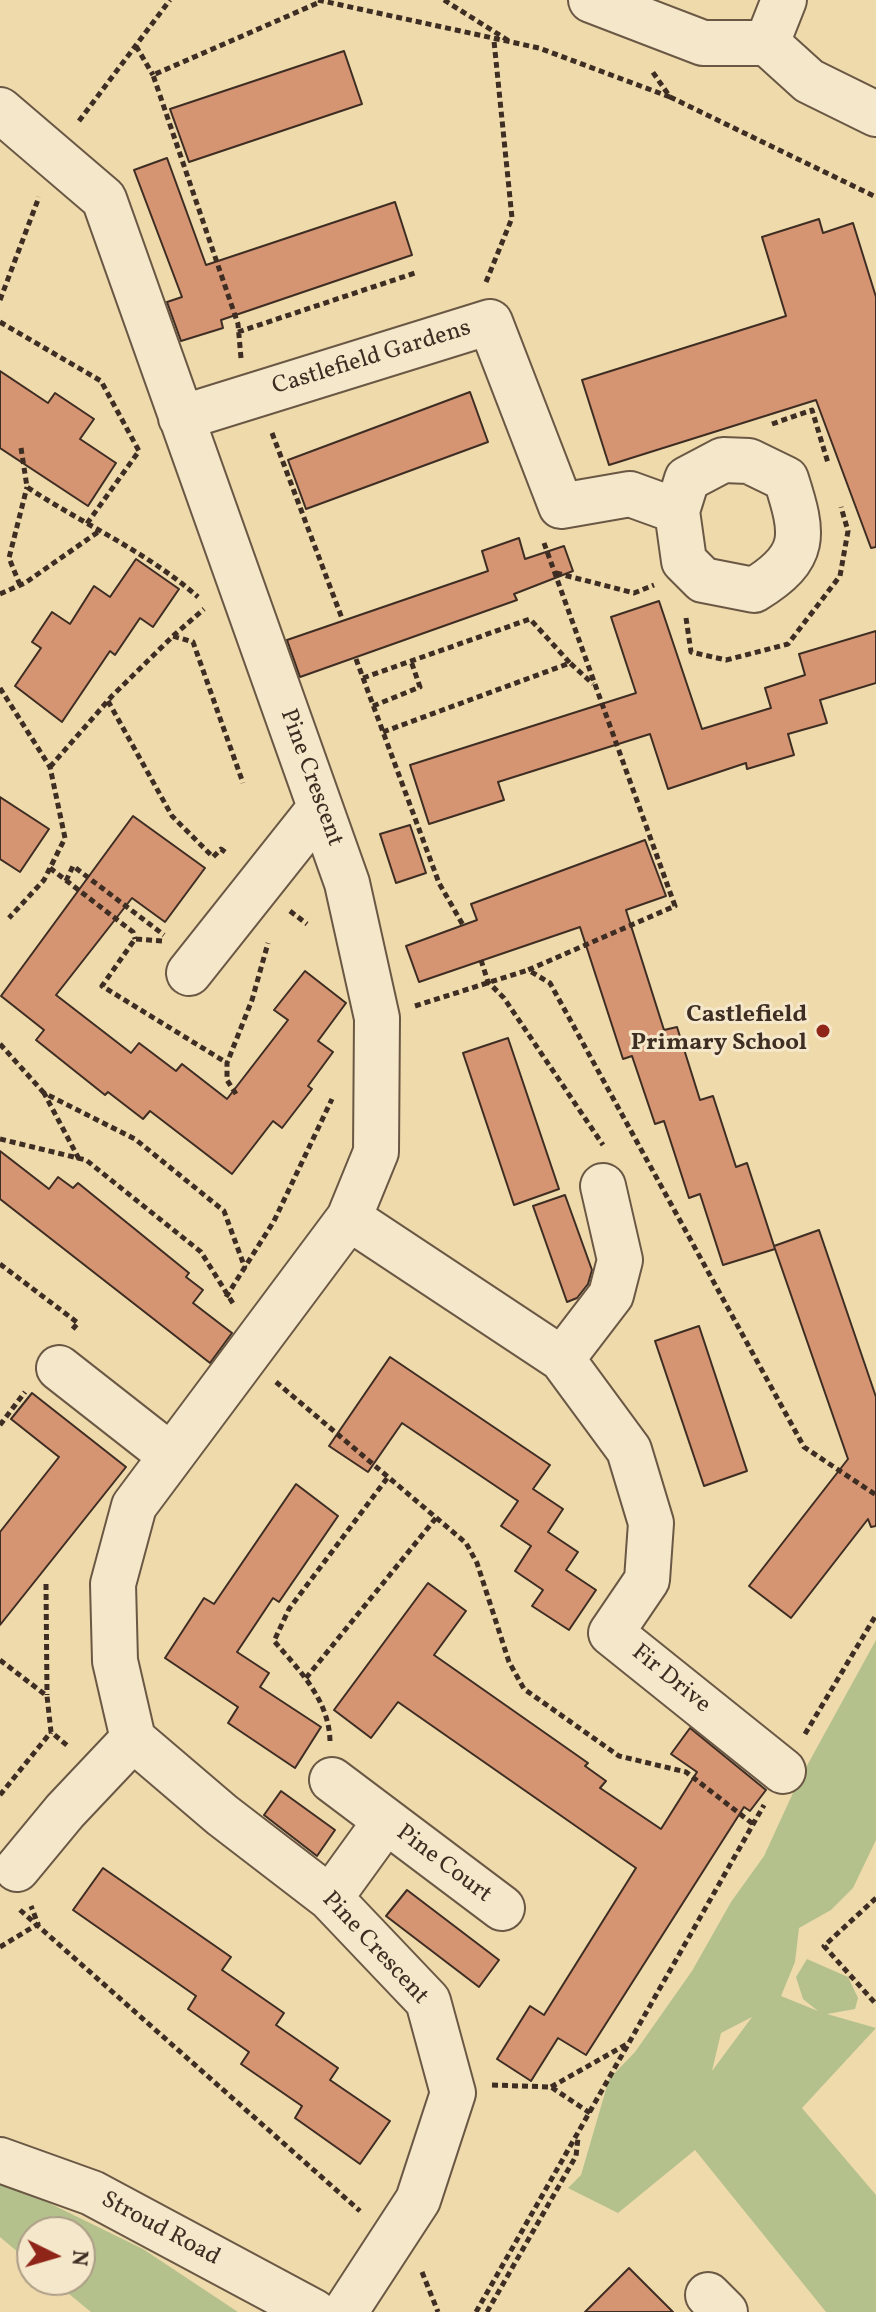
<!DOCTYPE html>
<html>
<head>
<meta charset="utf-8">
<style>
  body { margin:0 }
  #map { position:relative; width:876px; height:2312px; overflow:hidden; background:#efdaac; font-family:Vollkorn,serif }
  canvas { display:block }
  .north { position:absolute; left:16px; top:2216px; width:80px; height:80px; box-sizing:border-box; background:#f5e7c9; border:2px solid #ac9d87; border-radius:50%; rotate:95deg; font-size:22px; font-weight:700; line-height:32px; text-align:center; color:#3e2d23 }
  .north::after { content:''; display:block; margin:auto; width:28px; height:36px; background:#8f2418; clip-path:polygon(50% 0,100% 100%,50% 72%,0 100%) }
</style>
</head>
<body>
<div id="map">
<canvas width="876" height="2312"></canvas>
<div class="north">N</div>
</div>
<script>
const ctx = document.querySelector('canvas').getContext('2d');
ctx.lineJoin = 'round';
function paint(path, color) {
  ctx.fillStyle = color;
  ctx.fill(path, 'evenodd');
}
function stroke(path, color, width, dash) {
  ctx.strokeStyle = color;
  ctx.lineWidth = width;
  ctx.lineCap = dash ? 'butt' : 'round';
  ctx.setLineDash(dash || []);
  ctx.stroke(path);
}
function write(font, color, halo, rows, align = 'center') {
  ctx.font = font + ' Vollkorn,serif';
  ctx.lineWidth = 6;
  ctx.setLineDash([]);
  ctx.textBaseline = 'middle';
  ctx.strokeStyle = halo;
  ctx.fillStyle = color;
  for (const [text, x, y, turn = 0] of rows) {
    ctx.save();
    ctx.translate(x, y);
    ctx.rotate((+turn || 0) * Math.PI / 180);
    ctx.textAlign = isNaN(turn) ? turn : align;
    if (halo) ctx.strokeText(text, 0, 0);
    ctx.fillText(text, 0, 0);
    ctx.restore();
  }
}
paint(new Path2D(`
  M876 1640V1840L853 1888 831 1910 799 1928 795 1962 781 1996 818 2011 803 1999 796 1977 807 1959 848 1977 858 1998 855 2009 827 2014 876 2028 802 2108 876 2195V2312H826L695 2150 618 2213 568 2188 581 2175 609 2079 635 2052 692 1971 731 1902 764 1856 798 1782ZM752 2017 712 2071 721 2033Z
  M0 2179 143 2249 238 2312H91L52 2280H80V2232H32V2264L0 2237Z`), '#b4c18d');
const building = new Path2D(`
  M344 51 362 104 189 162 170 109Z
  M167 158 206 265 395 202 412 255 221 320 223 328 181 341 167 302 182 297 134 170Z
  M819 219 823 233 853 223 876 297V547L871 548 816 400 609 465 582 380 786 316 762 237Z
  M0 371 48 403 55 393 94 419 80 439 116 463 88 506 0 448Z
  M470 392 488 442 306 509 288 460Z
  M519 538 525 559 564 546 573 571 514 594 517 600 300 677 287 640 488 571 482 551Z
  M136 559 179 589 153 627 140 618 115 655 110 651 62 722 15 686 41 648 32 642 52 612 70 624 94 586 110 597Z
  M659 601 702 729 771 708 765 688 805 675 799 654 876 631V683L820 700 827 723 788 734 794 755 747 769 746 763 668 789 650 734 498 782 504 800 429 824 410 765 636 693 611 617Z
  M0 797 49 829 20 872 0 859Z
  M133 816 205 868 165 922 132 898 56 995 131 1053 139 1043 176 1071 182 1064 227 1099 288 1020 274 1010 305 971 346 1003 318 1041 333 1052 308 1086 312 1089 282 1128 273 1121 232 1174 150 1111 143 1119 108 1092 105 1095 36 1040 44 1030 1 996Z
  M410 825 426 873 396 883 380 834Z
  M645 840 666 896 626 910 664 1030 677 1027 700 1100 713 1096 736 1167 747 1163 775 1249 723 1265 700 1194 689 1198 664 1121 655 1124 632 1056 623 1059 580 927 419 982 406 946 477 920 471 904Z
  M508 1038 559 1189 514 1205 463 1053Z
  M0 1151 49 1189 58 1177 73 1188 78 1183 189 1273 186 1277 203 1290 193 1303 232 1333 210 1363 0 1199Z
  M565 1195 592 1270 588 1284 577 1298 567 1302 533 1206Z
  M819 1230 876 1397V1526L871 1527 868 1519 791 1618 749 1586 848 1459 774 1246Z
  M699 1326 747 1471 704 1486 655 1341Z
  M390 1357 550 1465 533 1489 563 1509 548 1532 578 1552 566 1570 596 1590 569 1630 532 1606 543 1590 515 1571 531 1546 501 1526 518 1501 402 1423 368 1472 329 1446Z
  M32 1393 126 1467 0 1625V1532L59 1457 11 1419Z
  M296 1484 338 1516 279 1602 273 1598 237 1652 269 1673 260 1687 321 1727 295 1768 228 1723 238 1707 165 1658 204 1598 214 1604Z
  M428 1583 466 1611 434 1655 588 1763 585 1766 606 1781 600 1788 661 1829 697 1772 671 1754 690 1728 766 1790 750 1811 744 1807 586 2055 558 2038 531 2081 497 2059 530 2006 544 2015 636 1868 398 1702 371 1738 334 1710Z
  M281 1791 335 1830 317 1856 264 1815Z
  M103 1868 231 1957 222 1970 284 2013 276 2025 338 2068 330 2080 390 2121 360 2164 295 2118 302 2106 241 2064 249 2052 188 2009 196 1996 73 1910Z
  M407 1890 499 1960 479 1987 386 1916Z
  M629 2268 673 2312H585Z`);
paint(building, '#d69572');
stroke(building, '#3e2d23', 2);
const minor = new Path2D(`
  M591 0 703 43H767L809 81 876 114
  M767 43 784 0
  M0 110 104 199 347 883 377 1018 376 1152 349 1218 134 1506 113 1584 115 1661 133 1739 222 1815 330 1898 428 2001 453 2093 418 2200 345 2312
  M181 418 490 322 561 506 630 494 677 511
  M723 460 749 461 786 479C804 535 808 557 754 590L703 580 684 561 677 511 687 479Z
  M189 973 320 808
  M349 1218 562 1359 611 1295 620 1260 603 1186
  M562 1359 629 1450 651 1523 647 1580 611 1633 783 1771
  M59 1368 170 1455
  M332 1780 502 1908
  M17 1869 65 1811 133 1739
  M330 1898 385 1822
  M0 2160 92 2193 314 2312
  M708 2295 725 2312`);
stroke(minor, '#6a5845', 48);
stroke(new Path2D(`
  M318 0 539 48 670 97 652 71
  M444 0 509 41
  M136 46 153 75
  M670 97 876 197
  M79 121 170 0
  M486 282 512 218 494 41
  M0 300 39 197
  M0 322 101 381 139 451 86 525
  M238 332 415 273
  M241 358 238 324 153 75 320 2
  M772 424 812 410 828 463
  M272 433 343 621
  M21 448 27 487C84 525 146 551 198 597
  M544 543 675 906 528 970 550 983 804 1447 876 1495
  M556 573 634 593 654 585
  M20 585 9 558 27 487
  M0 594 25 583 98 532
  M686 618 691 652 726 660 788 644 840 576 848 531 841 507
  M173 636 204 609
  M356 659 439 883 463 925
  M363 678 530 619 570 663
  M0 688 50 767 65 838 44 880 9 918
  M108 701 172 816 213 857 221 849 228 854
  M373 706 420 687 411 661
  M383 732 570 663 593 684
  M50 767 112 696 173 636 193 642 243 783
  M50 868 133 932 135 939
  M66 881 73 866 164 935
  M290 911 307 924
  M162 941 135 939 102 986 227 1063
  M481 960 488 982 504 998 603 1145
  M415 1006 528 970
  M0 1044 44 1093
  M236 1094 227 1080V1063L252 1000 268 943
  M0 1139 86 1160 201 1252 234 1305
  M79 1159 44 1093 135 1139 224 1211 245 1268
  M0 1264 78 1323 72 1330
  M226 1297 274 1221 332 1099
  M276 1382 466 1543 477 1563 509 1662 524 1689 619 1756 686 1772 753 1824
  M0 1425 25 1392
  M46 1584 47 1695
  M0 1660 47 1696 51 1732 69 1747
  M306 1678 436 1518
  M805 1734 876 1615
  M330 1741C329 1700 300 1671 274 1641L289 1609 388 1477
  M0 1795 51 1732
  M876 1898 824 1946 876 2004
  M20 1910 360 2211
  M0 1947 38 1924 31 1906
  M492 2085 551 2087 590 2113
  M551 2087 627 2044
  M422 2272 438 2312
  M476 2312 764 1805
  M487 2312 576 2156 578 2138`), '#3e2d23', 5, [6, 4]);
stroke(minor, '#f5e7c9', 44);
for (const [x, y, r, color] of [
  [823,1031,8,"#8f2418"]
]) {
  const dot = new Path2D();
  dot.arc(x, y, r, 0, 2 * Math.PI);
  ctx.fillStyle = color;
  ctx.fill(dot);
  stroke(dot, '#f5e7c9', 3);
}
write('24px', '#3e2d23', '#f5e7c9', [
  ["Castlefield Gardens",372,359,-17],
  ["Pine Crescent",310,778,70],
  ["Fir Drive",670,1680,39],
  ["Pine Court",443,1865,37],
  ["Pine Crescent",374,1949,47],
  ["Stroud Road",160,2230,28]
]);
write('bold 24px', '#3e2d23', '#f5e7c9', [
  ["Castlefield",807,1017],
  ["Primary School",807,1045]
], 'right');
</script>
</body>
</html>
